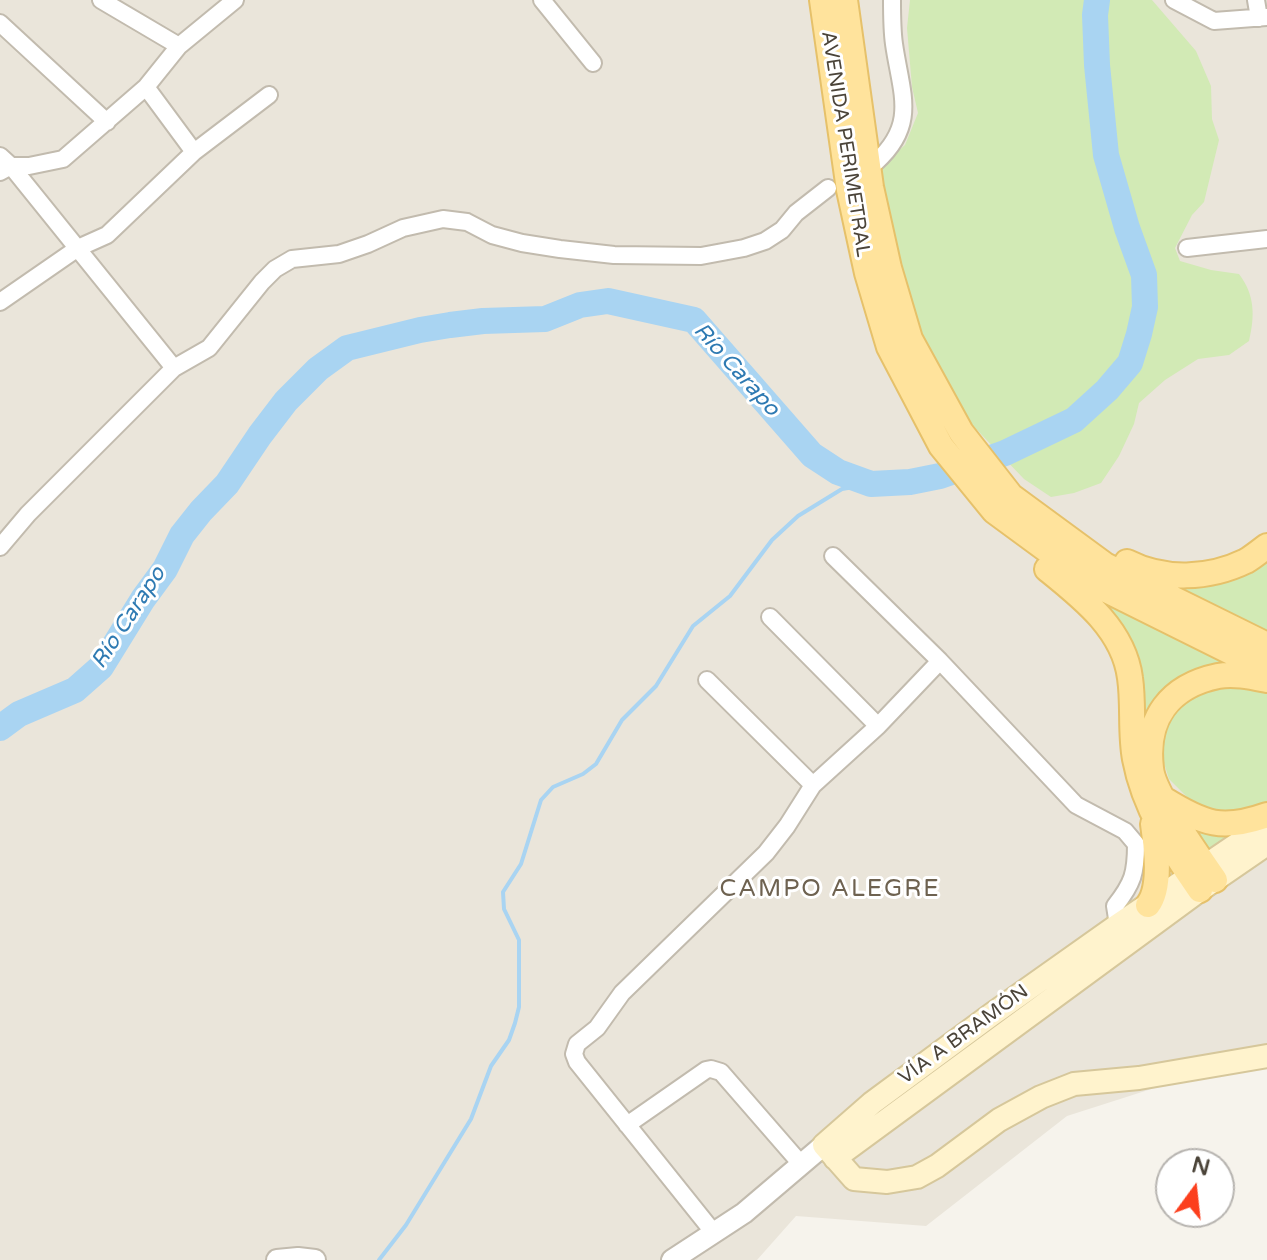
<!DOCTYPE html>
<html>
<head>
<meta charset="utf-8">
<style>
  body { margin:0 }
  #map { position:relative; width:1267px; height:1260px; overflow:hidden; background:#f6f3ec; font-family:"Varela Round",sans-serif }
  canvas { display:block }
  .north { position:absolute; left:1155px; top:1148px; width:80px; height:80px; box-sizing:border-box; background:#fff; border:2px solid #b7b4b0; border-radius:50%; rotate:15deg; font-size:22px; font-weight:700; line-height:32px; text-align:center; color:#4b4439 }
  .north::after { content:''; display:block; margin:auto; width:28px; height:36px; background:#fc3f1d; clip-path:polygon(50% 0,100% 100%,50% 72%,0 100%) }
</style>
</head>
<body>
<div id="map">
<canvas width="1267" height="1260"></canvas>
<div class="north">N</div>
</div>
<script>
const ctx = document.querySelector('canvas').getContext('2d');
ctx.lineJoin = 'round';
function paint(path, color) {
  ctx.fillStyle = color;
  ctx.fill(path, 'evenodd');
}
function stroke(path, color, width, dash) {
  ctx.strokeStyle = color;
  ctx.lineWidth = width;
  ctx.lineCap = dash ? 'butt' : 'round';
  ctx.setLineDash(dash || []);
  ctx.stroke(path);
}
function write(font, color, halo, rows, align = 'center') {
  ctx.font = font + ' "Varela Round",sans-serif';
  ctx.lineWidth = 6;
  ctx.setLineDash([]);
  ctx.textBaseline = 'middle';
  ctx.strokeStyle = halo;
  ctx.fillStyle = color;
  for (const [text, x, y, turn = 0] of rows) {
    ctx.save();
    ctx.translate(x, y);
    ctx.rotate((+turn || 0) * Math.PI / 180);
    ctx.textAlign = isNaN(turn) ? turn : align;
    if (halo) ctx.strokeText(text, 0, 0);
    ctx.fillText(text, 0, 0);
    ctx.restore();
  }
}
paint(new Path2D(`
  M0 0H1267V1052L1067 1116 926 1226 796 1216 757 1260H0Z`), '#eae5da');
paint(new Path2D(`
  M910 0H1152L1196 51 1211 86 1212 119 1219 140 1204 202 1192 215 1175 248 1180 261 1211 270 1239 274C1255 295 1255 316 1249 341L1229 355 1198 359 1165 380 1139 403 1134 424 1119 456 1101 483 1074 493 1051 497 1024 479 959 411 929 361 872 178 888 160 905 145 918 113 912 87 907 28Z
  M1054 556 1102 587 1151 615 1257 666 1219 665 1179 678 1155 703 1149 726 1146 756 1149 780 1158 798 1178 816 1209 827 1236 829 1249 827 1190 867 1173 852 1146 793 1138 750V679L1131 649 1117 623 1097 600 1073 581Z
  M1267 556V649L1157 580Z
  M1267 685V805L1228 813 1192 802 1169 779 1160 750 1162 723 1178 703 1208 687Z`), '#d2eab5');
stroke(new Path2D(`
  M379 1260 406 1225 471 1119 491 1066 509 1040 515 1023 519 1007V940L504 909 503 892 521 864 541 800 553 787 583 774 596 764 622 720 656 686 693 626 730 596 772 540 798 516 842 489 871 484`), '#a9d4f2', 4);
stroke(new Path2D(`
  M0 728 19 714 75 690 101 667 143 599 165 569 182 535 201 511 227 484 260 435 286 401 318 369 347 348 420 330 450 325 483 321 545 319 580 305 608 301 694 320 812 455 838 472 871 484 910 482 940 476 1005 453 1074 420 1107 390 1130 363 1139 334 1145 307 1144 275 1127 228 1106 155 1097 65 1095 15 1097 0`), '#a9d4f2', 26);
const minor = new Path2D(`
  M101 0 179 46
  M542 0 593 63
  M1174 0 1214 21 1267 17
  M1256 0 1259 18
  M0 23 107 122
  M146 87 194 152
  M0 156 11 166 174 368
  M876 162C918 124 901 93 894 44 892 30 892 15 892 0
  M0 172 11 166H29L63 159 146 87 179 46 235 0
  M1187 248 1267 239
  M0 302 78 248 107 235 194 152 269 95
  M0 547 28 514 174 368 209 348 262 282 275 269 292 259 339 254 368 244 403 228 443 219 467 222 492 235 522 243 560 249 614 255 701 256 744 248 765 241 782 230 796 213 828 188
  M833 556 940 661 1076 805 1125 831 1136 844C1136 873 1133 883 1115 906L1118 925
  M770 617 878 726
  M707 680 813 785
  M627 1125 706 1070 711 1069 721 1072 801 1164
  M714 1233 577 1062 574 1054 577 1044 597 1028 622 993 766 853 787 826 813 785 878 726 940 661`);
const tertiary = new Path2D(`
  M277 1260 298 1258 315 1260
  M672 1260 744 1213 824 1145`);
const secondary = new Path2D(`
  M1267 824 1118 925 991 1015 872 1103 824 1145 854 1179 887 1182 917 1177 937 1166 999 1120 1041 1097 1074 1084 1139 1078 1267 1056
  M835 1158 1200 890 1267 844`);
const primary = new Path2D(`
  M822 0 849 190 867 273 889 347 941 446 994 511 1092 583 1267 670
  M845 0 871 187 889 268 910 339 961 432 1011 496 1105 565 1267 645
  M1127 562C1164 581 1209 579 1246 561 1253 557 1260 551 1267 546
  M1047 569C1083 598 1124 630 1130 678 1134 705 1130 733 1135 759 1144 808 1172 850 1200 890
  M1165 800C1204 824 1222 831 1267 815
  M1215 880C1199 857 1153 793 1151 768 1145 718 1170 686 1218 676 1234 673 1252 677 1267 680
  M1148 905C1162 887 1156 846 1153 824`);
stroke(minor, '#c2bbae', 20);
stroke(tertiary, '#c2bbae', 24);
stroke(secondary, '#d6c79b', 26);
stroke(primary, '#e6c16a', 28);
stroke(minor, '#fff', 16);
stroke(tertiary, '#fff', 20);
stroke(secondary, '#fff3cd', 22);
stroke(primary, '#ffe39c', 24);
write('20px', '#4b4439', '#fff', [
  ["AVENIDA PERIMETRAL",845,144,81],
  ["VÍA A BRAMÓN",964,1035,-36]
]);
write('italic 22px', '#2e7ab2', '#fff', [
  ["Río Carapo",736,370,48],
  ["Río Carapo",129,618,-57]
]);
ctx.letterSpacing = '2px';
write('24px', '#6e6250', '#fff', [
  ["CAMPO ALEGRE",830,890]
]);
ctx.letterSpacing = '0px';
</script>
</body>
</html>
